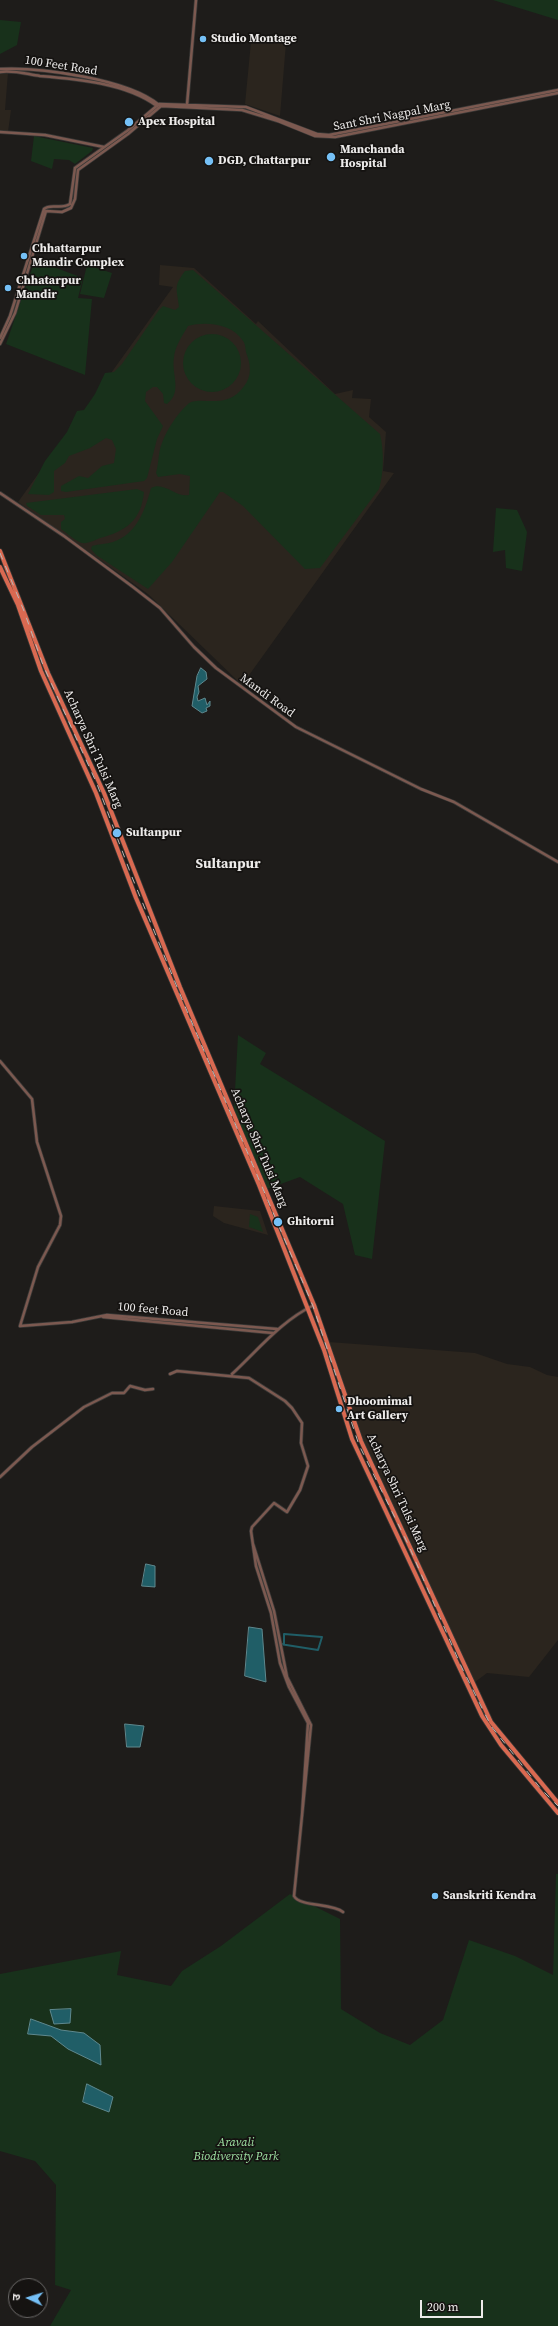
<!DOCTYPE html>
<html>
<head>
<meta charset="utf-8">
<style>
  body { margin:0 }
  #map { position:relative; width:558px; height:2326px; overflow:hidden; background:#1e1c1a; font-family:"Source Serif 4","Noto Sans Devanagari",serif }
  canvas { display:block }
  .north { position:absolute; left:8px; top:2278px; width:40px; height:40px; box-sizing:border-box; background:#151311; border:1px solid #6b6968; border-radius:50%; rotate:274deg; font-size:11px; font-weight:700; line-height:16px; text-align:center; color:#edebea }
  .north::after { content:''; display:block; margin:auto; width:14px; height:18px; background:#75c0f6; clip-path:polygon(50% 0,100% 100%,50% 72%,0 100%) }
  .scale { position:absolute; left:420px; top:2300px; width:63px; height:18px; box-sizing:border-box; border:2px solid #edebea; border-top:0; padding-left:5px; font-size:12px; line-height:14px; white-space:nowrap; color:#edebea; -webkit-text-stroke:3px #151311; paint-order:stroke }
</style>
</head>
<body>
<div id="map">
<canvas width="558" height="2326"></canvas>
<div class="north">उ</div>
<div class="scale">200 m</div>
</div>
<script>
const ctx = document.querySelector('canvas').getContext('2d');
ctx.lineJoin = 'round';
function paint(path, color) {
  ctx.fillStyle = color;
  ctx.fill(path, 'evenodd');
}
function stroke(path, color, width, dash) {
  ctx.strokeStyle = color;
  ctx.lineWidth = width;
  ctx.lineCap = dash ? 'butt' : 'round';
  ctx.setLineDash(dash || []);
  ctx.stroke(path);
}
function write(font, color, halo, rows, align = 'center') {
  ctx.font = font + ' "Source Serif 4",serif';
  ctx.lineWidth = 3.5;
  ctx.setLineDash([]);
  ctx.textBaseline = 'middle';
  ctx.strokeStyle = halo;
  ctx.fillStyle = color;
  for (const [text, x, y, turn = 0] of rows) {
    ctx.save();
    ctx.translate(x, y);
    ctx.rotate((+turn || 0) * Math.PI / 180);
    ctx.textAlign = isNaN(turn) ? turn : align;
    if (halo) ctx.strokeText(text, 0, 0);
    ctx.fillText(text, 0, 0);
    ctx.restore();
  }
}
paint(new Path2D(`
  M251 42 286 43 280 116 245 104Z
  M8 73 5 110H11L8 132 0 131V74Z
  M160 265 194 268 256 324 258 321 335 394 353 390 352 398 371 399 369 417 386 432 383 471 394 473 242 685 148 594 18 502 173 287 159 285Z
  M214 1206 260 1211 268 1235 224 1223 213 1216Z
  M329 1342 475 1353 507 1364 530 1367 547 1375 558 1377V1640L529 1677 487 1673 475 1682 364 1444Z`), '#2b251e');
paint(new Path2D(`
  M493 0H558V20Z
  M0 20 21 22 17 45 0 54Z
  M34 136 93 148 92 151 75 164 69 160 54 159 52 169 31 161Z
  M35 260 83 278 78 298 92 299 85 375 6 344Z
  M87 265 112 273 104 298 80 294Z
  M193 270 380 434C384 451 384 472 379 489L320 568 305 569 243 506 223 492H220L172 562 148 589 96 555 91 549 92 546C99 544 106 544 113 542 137 534 145 510 151 488 164 481 176 498 189 495L190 476 180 474 158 477 156 473C159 463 158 452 162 443 166 431 177 414 187 405 197 394 222 410 240 391 251 380 252 369 247 355 245 351 246 344 243 341 232 323 205 321 188 326 183 335 175 346 174 357 171 375 183 391 167 404L164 403 163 394 157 387H153L146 392 145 401 163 426 157 439 147 478 144 481 66 492 61 491V486L79 476 88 478 102 466 114 463 116 449 112 440 106 438 90 448 69 456 65 463 54 471V492L49 495 28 494 45 461 67 432 77 411 84 410 95 394 105 373 114 372 122 364 159 310 163 306 175 310 179 307C177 288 173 287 185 271Z
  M183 363a29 29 0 1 1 58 0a29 29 0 1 1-58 0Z
  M137 489 144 492C141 521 126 531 100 538 95 540 88 544 82 543 75 541 67 533 61 529V522L65 519 64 515H41L27 506 26 503Z
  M496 508 517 510 527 532 522 571 506 568 505 550 493 552Z
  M238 1035 266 1053 260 1064 385 1141 372 1259 355 1255 343 1204 300 1177 267 1189 234 1109Z
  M250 1214 258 1217 263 1232 249 1227Z
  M556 1874H558V2326H50L71 2290 55 2285 56 2185 35 2161 0 2151V1974L121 1951 117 1975 171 1986 182 1971 221 1946 290 1894 340 1919 341 2009 380 2033 410 2045 443 2020 469 1940 515 1956 553 1975Z`), '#18311b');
const water = new Path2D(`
  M201 668 206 672 207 679 198 686 199 692 197 697 198 701 205 698 207 705 210 701V706L206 708 207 711 202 713 192 706 197 676Z
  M146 1564 155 1566V1587L142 1586Z
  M249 1627 262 1629 266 1682 245 1676Z
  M125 1724 144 1726 140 1747H127Z
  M71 2009 70 2023 54 2024 50 2010Z
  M31 2019 61 2030 84 2033 100 2045 101 2065 68 2049 51 2036 28 2034Z
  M87 2084 113 2097 109 2112 83 2102Z`);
paint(water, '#205e67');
stroke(water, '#5e888e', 1);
stroke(new Path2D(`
  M284 1634 322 1637 318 1650 280 1644H284Z`), '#205e67', 2);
const secondary = new Path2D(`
  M0 69C40 67 128 79 159 105
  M0 72C14 70 26 74 40 76 77 79 126 83 157 106
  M187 105 196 0
  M0 132 45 135 104 147
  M0 338 10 316 44 209C50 203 61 210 70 204L75 168 127 131 159 104 246 107 317 134 329 135 558 90
  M0 344 15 313 46 211 62 212 71 208 75 199 78 170 128 134 161 106 242 110 278 121 315 136 335 137 558 93
  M0 493 64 536 133 587 160 608 194 647 216 668 296 727 421 789 454 802 558 862
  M0 1061 32 1099 37 1142 61 1216 60 1225 38 1267 20 1326 72 1322 107 1315 277 1329
  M103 1317 273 1333
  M170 1374 177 1371 249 1378 285 1401 292 1408 302 1423 301 1443 308 1466 300 1490 287 1512 274 1503 252 1527 251 1531 256 1566 271 1613 280 1663 289 1687 308 1723 302 1816
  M232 1374C259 1349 281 1321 314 1305
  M0 1477 32 1447 84 1407 112 1393H124L130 1386 145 1390 153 1389
  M253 1544 274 1611 287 1677 311 1725 294 1896C300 1907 332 1903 343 1912`);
const highway = new Path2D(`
  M0 551 48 673 104 793 180 987 314 1305 361 1441 491 1722 558 1803
  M0 567 18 605 41 671 96 793 136 898 259 1185 324 1350 352 1439 482 1716 501 1745 558 1813`);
stroke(secondary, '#3a3937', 4);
stroke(highway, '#3a3937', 5.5);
stroke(secondary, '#7c5950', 2.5);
stroke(highway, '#d96951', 4);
stroke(new Path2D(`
  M0 553 24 611 43 665 97 784 132 877 184 1004 313 1306 359 1445 409 1546 461 1666 491 1726 541 1789 558 1806`), '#bab8b7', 1, [7, 7]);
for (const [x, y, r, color] of [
  [203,39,4,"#75c0f6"],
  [129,122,5,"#75c0f6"],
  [331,157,5,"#75c0f6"],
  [209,161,5,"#75c0f6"],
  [24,256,4,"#75c0f6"],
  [8,288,4,"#75c0f6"],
  [117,833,5,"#75c0f6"],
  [278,1222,5,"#75c0f6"],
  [339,1409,4,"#75c0f6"],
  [435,1896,4,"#75c0f6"]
]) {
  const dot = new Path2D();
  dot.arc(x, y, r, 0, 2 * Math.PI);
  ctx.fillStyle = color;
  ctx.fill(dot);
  stroke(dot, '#151311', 1.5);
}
write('bold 12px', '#edebea', '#151311', [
  ["Studio Montage",211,39],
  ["Apex Hospital",138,122],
  ["Manchanda",340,150],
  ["Hospital",340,164],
  ["DGD, Chattarpur",218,161],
  ["Chhattarpur",32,249],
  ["Mandir Complex",32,263],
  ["Chhatarpur",16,281],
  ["Mandir",16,295],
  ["Sultanpur",126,833],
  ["Ghitorni",287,1222],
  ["Dhoomimal",347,1402],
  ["Art Gallery",347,1416],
  ["Sanskriti Kendra",443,1896]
], 'left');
write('12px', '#edebea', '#151311', [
  ["100 Feet Road",61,66,9],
  ["Sant Shri Nagpal Marg",392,116,-11],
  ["Mandi Road",267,696,36],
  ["Acharya Shri Tulsi Marg",93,749,66],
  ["Acharya Shri Tulsi Marg",259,1148,67],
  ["100 feet Road",153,1310,5],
  ["Acharya Shri Tulsi Marg",397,1493,65]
]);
write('italic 12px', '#9de0a2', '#151311', [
  ["Aravali",236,2143],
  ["Biodiversity Park",236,2157]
]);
write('bold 14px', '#edebea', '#151311', [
  ["Sultanpur",228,864]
]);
</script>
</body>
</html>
